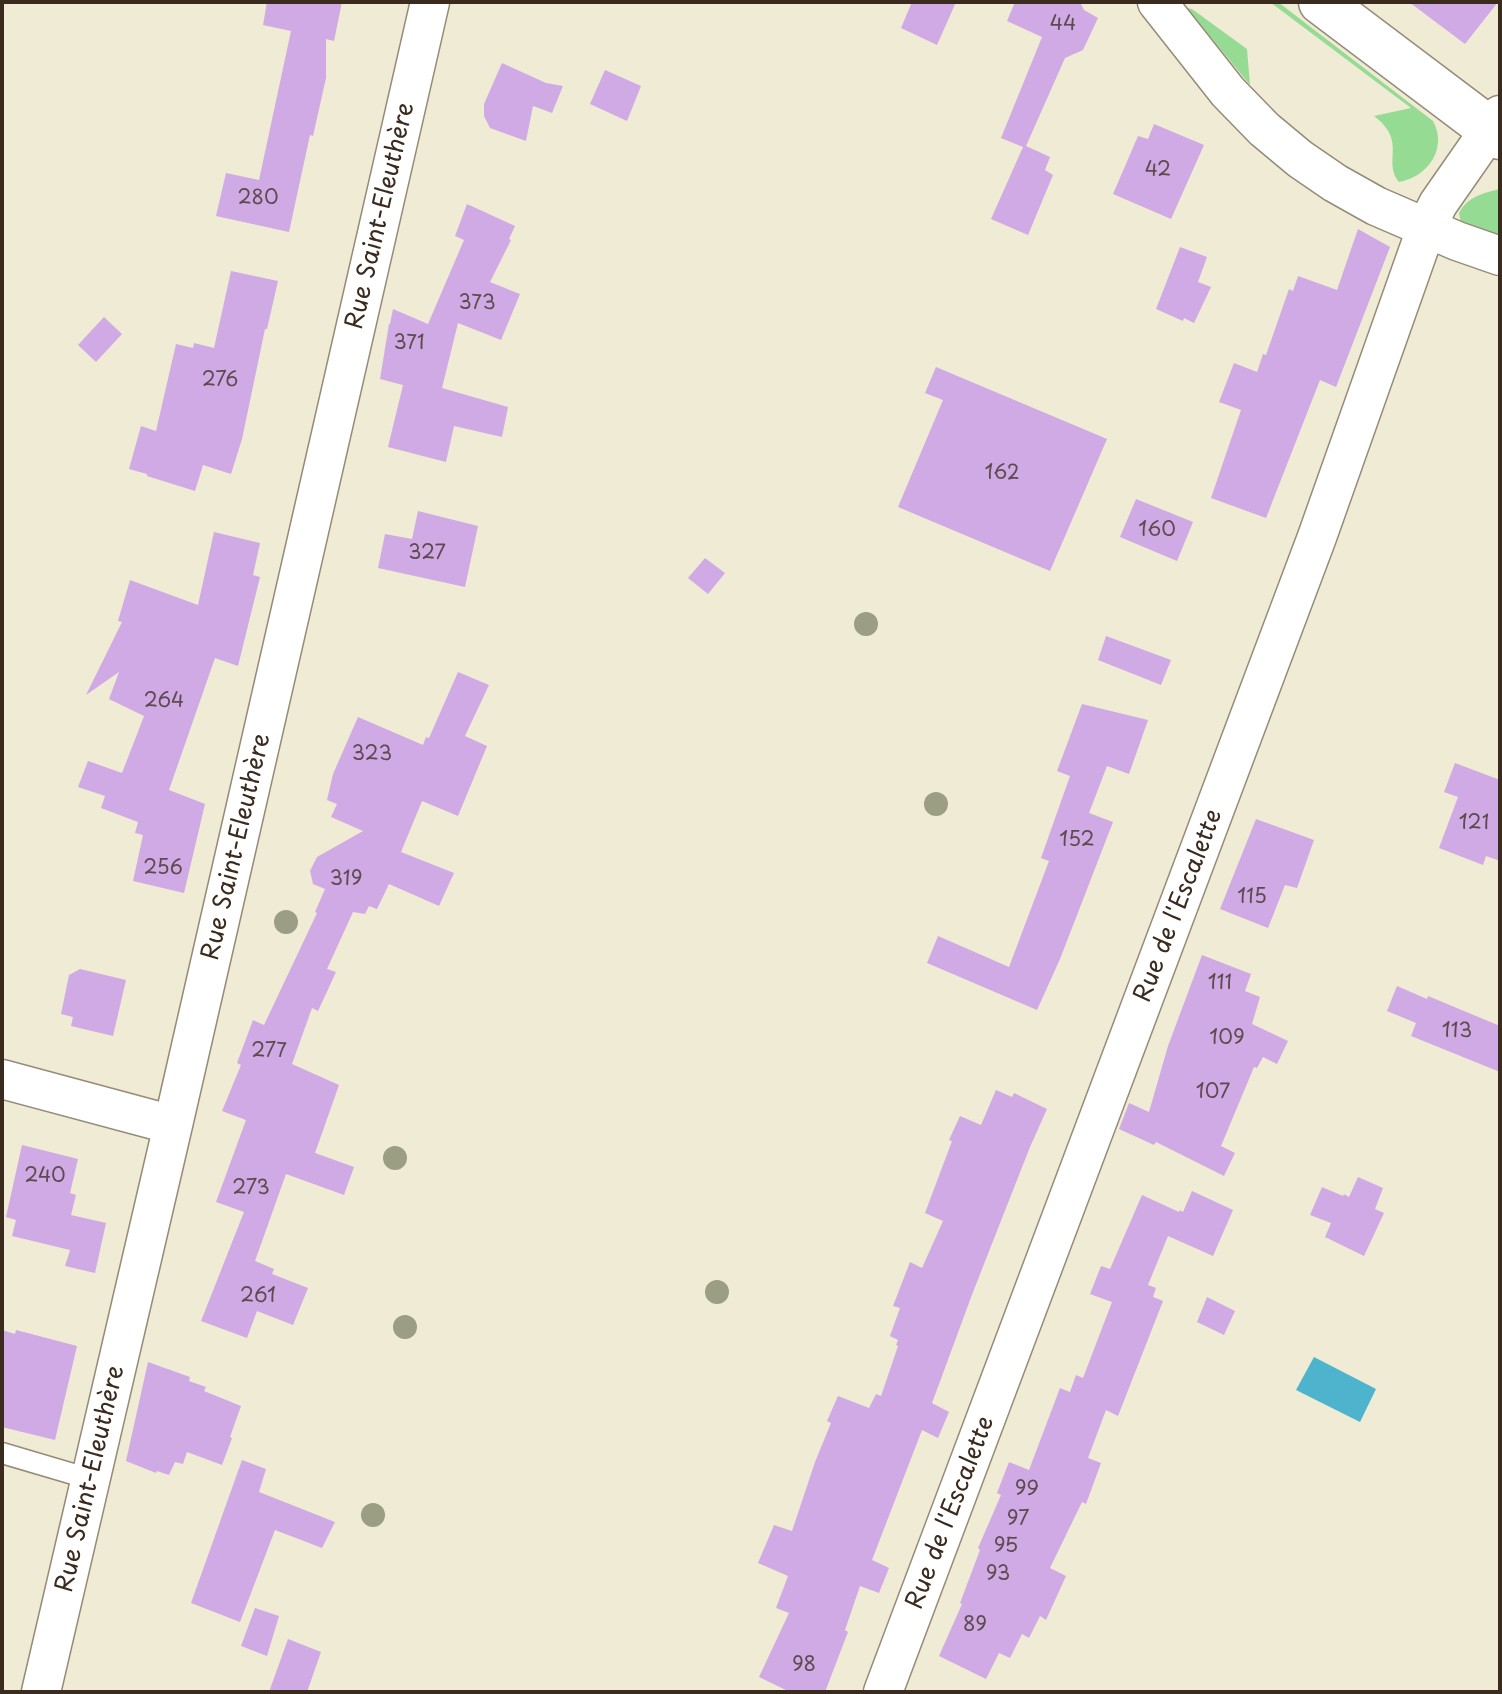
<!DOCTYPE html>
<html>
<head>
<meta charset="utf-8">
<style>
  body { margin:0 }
  #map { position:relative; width:1502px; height:1694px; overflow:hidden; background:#f0ebd4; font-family:"Playpen Sans",sans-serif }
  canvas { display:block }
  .frame { position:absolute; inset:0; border:4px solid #3b2a1e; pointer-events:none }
</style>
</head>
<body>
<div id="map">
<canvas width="1502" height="1694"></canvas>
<div class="frame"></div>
</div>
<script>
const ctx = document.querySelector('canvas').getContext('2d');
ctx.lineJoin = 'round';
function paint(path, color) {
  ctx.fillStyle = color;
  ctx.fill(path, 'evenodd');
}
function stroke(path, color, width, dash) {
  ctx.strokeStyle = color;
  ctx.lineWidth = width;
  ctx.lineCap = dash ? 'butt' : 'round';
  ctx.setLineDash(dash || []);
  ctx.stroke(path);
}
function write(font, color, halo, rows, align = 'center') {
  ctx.font = font + ' "Playpen Sans",sans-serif';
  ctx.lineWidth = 8;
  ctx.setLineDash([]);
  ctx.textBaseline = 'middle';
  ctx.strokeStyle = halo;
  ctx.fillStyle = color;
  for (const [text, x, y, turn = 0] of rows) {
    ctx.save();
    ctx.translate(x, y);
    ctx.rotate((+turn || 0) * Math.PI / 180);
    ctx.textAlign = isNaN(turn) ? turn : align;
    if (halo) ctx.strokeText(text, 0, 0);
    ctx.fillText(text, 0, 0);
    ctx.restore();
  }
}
paint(new Path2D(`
  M1270 2H1278L1433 121C1448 148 1428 177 1399 182 1382 160 1408 142 1374 116L1411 108Z
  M1186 7 1187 8 1192 9 1247 49 1250 85Z
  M1500 189V244L1461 224 1459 213C1467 197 1483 193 1500 189Z`), '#96db94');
paint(new Path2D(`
  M1314 1357 1376 1389 1360 1422 1296 1390Z`), '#4eb3cd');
paint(new Path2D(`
  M267 2H342L334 41 326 39V78L313 136 310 135 289 232 216 216 226 173 259 180 291 31 263 25Z
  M912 2H956L937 45 901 28Z
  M1015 2H1080L1084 10 1098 18 1083 50 1065 58 1026 146 1050 157 1045 170 1053 175 1028 235 991 219 1023 147 1001 138 1042 37 1007 21Z
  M1409 2H1498L1465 44Z
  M502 63 546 83 563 86 552 113 533 106 526 141 490 128 484 116V104Z
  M605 70 641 86 627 121 590 104Z
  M1154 124 1204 145 1171 219 1113 194 1138 136 1148 139Z
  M467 204 515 226 509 239 511 240 490 282 520 294 501 340 458 323 442 388 508 407 502 437 454 426 446 462 388 447 403 385 380 379 389 324H390L393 309 428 324 464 240 455 236Z
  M1358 229 1390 247 1336 387 1320 380 1266 518 1211 498 1241 410 1219 402 1234 363 1257 372 1263 354 1266 355 1289 289 1293 291 1298 276 1337 290Z
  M1180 247 1207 257 1198 282 1211 287 1194 323 1184 318 1183 321 1156 309Z
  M231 271 278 281 267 329H265L242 439 231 474 203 465 195 491 147 476V474L129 469 141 426 156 431 176 344 193 348 194 343 214 348Z
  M104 317 122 334 96 362 78 345Z
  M936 367 1107 439 1050 571 898 507 943 400 925 393Z
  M1136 499 1193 522 1177 561 1120 537Z
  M418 511 478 526 465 587 378 568 385 534 412 539Z
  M214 532 260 543 253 575 260 577 238 666 215 658 169 790 205 804 184 893 133 881 143 835 135 833 138 822 101 808 105 796 78 787 88 761 122 773 144 716 109 699 119 672 86 695 122 622 118 621 130 580 198 605Z
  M705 558 725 573 708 594 688 578Z
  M1106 636 1171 660 1161 685 1098 660Z
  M458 672 489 685 465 736 487 746 458 816 422 801 401 852 454 873 439 906 389 884 377 909 369 906 365 914 353 912 327 969 336 972 318 1011 312 1008 292 1064 339 1085 315 1153 354 1167 344 1195 286 1174 255 1261 274 1269 272 1274 308 1288 293 1325 257 1311 247 1338 201 1321 244 1212 216 1202 246 1120 222 1111 241 1065 237 1063 253 1020 264 1025 317 913 315 912 325 889 313 884 310 871 317 857 363 831 331 817 337 804 327 800 333 774 358 717 423 745 426 737 429 738Z
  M1082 704 1148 720 1129 774 1107 766 1089 813 1113 822 1060 959 1037 1010 927 963 938 936 1009 967 1049 861 1041 858 1070 776 1057 771Z
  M1455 763 1500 780V861L1486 856 1483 865 1439 848 1458 797 1444 792Z
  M1256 819 1314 840 1297 888 1285 885 1268 928 1220 909Z
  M1202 955 1251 974 1245 991 1260 997 1252 1024 1288 1041 1277 1064 1263 1057 1257 1068 1254 1067 1221 1146 1235 1153 1224 1176 1156 1142 1154 1145 1119 1129 1129 1103 1149 1112 1168 1046Z
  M80 969 126 980 113 1036 71 1026 73 1017 61 1014 69 975Z
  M1397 986 1427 999 1428 996 1500 1026V1072L1411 1036 1416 1023 1387 1011Z
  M996 1090 1012 1097 1014 1093 1047 1109 1030 1147 973 1292 932 1403 949 1412 938 1438 922 1430 872 1560 889 1568 879 1593 860 1586 845 1630 848 1632 825 1692H790L759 1677 789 1613 776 1608 788 1576 758 1563 774 1525 792 1531 815 1462 831 1423 827 1421 838 1396 869 1408 876 1394 881 1396 898 1346 896 1345 898 1340 890 1336 900 1308 893 1306 910 1262 922 1268 943 1221 925 1213 952 1141 949 1140 960 1116 981 1125Z
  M22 1145 78 1159 70 1193 76 1195 71 1215 106 1223 95 1273 65 1266 70 1250 12 1236 16 1220 6 1217Z
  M1358 1177 1383 1188 1375 1209 1384 1213 1364 1256 1325 1237 1331 1223 1310 1215 1322 1187 1343 1196 1344 1194 1349 1197Z
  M1192 1191 1233 1210 1213 1256 1168 1236 1148 1285 1156 1288 1153 1297 1163 1301 1118 1416 1106 1410 1088 1458 1101 1463 1086 1504 1082 1502 1050 1568 1066 1576 1046 1620 1040 1616 1029 1638 1022 1634 1010 1658 999 1653 986 1679 939 1656 962 1604 960 1603 980 1550 978 1548 1001 1495 997 1493 1009 1462 1029 1470 1060 1388 1070 1392 1076 1375 1083 1378 1112 1302 1090 1294 1101 1266 1110 1269 1142 1195 1179 1212 1180 1210 1183 1212Z
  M1207 1297 1235 1311 1224 1335 1197 1322Z
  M2 1330 15 1334 16 1330 77 1346 55 1440 2 1427Z
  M148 1362 190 1377 189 1381 206 1387 204 1391 241 1406 230 1437 232 1438 222 1465 187 1452 183 1464 175 1462 169 1475 157 1471 156 1473 126 1461Z
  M242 1460 266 1469 259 1492 335 1522 322 1548 275 1530 240 1622 191 1603Z
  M255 1608 279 1616 267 1656 241 1646Z
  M288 1639 321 1652 307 1692H269Z`), '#cfaae5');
const service = new Path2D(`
  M2 1453 90 1479`);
const minor = new Path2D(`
  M1157 2 1228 92 1264 129 1300 159 1335 183 1376 206 1457 241 1500 256
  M2 1079 173 1125
  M41 1692 173 1125 430 2
  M883 1692 1317 537 1427 226 1438 204 1500 115`);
const secondary = new Path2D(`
  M1321 2 1500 137`);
stroke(service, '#968a79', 23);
stroke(minor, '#968a79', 41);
stroke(secondary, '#968a79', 47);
stroke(service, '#fff', 20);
stroke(minor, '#fff', 38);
stroke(secondary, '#fff', 44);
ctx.fillStyle = '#9b9e83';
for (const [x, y] of [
  [866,624],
  [936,804],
  [286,922],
  [395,1158],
  [717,1292],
  [405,1327],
  [373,1515]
]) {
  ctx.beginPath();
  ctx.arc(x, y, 12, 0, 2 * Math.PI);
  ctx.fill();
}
write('20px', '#604a50', null, [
  ["44",1063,24],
  ["42",1158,170],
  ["280",258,198],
  ["373",477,303],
  ["371",409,343],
  ["276",220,380],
  ["162",1002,473],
  ["160",1157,530],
  ["327",427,553],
  ["264",164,701],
  ["323",372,754],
  ["121",1474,823],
  ["152",1077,840],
  ["256",163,868],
  ["319",346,879],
  ["115",1252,897],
  ["111",1220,983],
  ["113",1457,1031],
  ["109",1227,1038],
  ["277",269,1051],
  ["107",1213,1092],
  ["240",45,1176],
  ["273",251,1188],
  ["261",258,1296],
  ["99",1027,1489],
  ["97",1018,1519],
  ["95",1006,1546],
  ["93",998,1574],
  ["89",975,1625],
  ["98",804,1665]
]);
write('24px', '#3b2a1e', '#fff', [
  ["Rue Saint-Eleuthère",381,216,-77],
  ["Rue Saint-Eleuthère",237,847,-77],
  ["Rue de l'Escalette",1179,906,-69],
  ["Rue Saint-Eleuthère",91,1479,-77],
  ["Rue de l'Escalette",951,1513,-69]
]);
</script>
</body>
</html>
